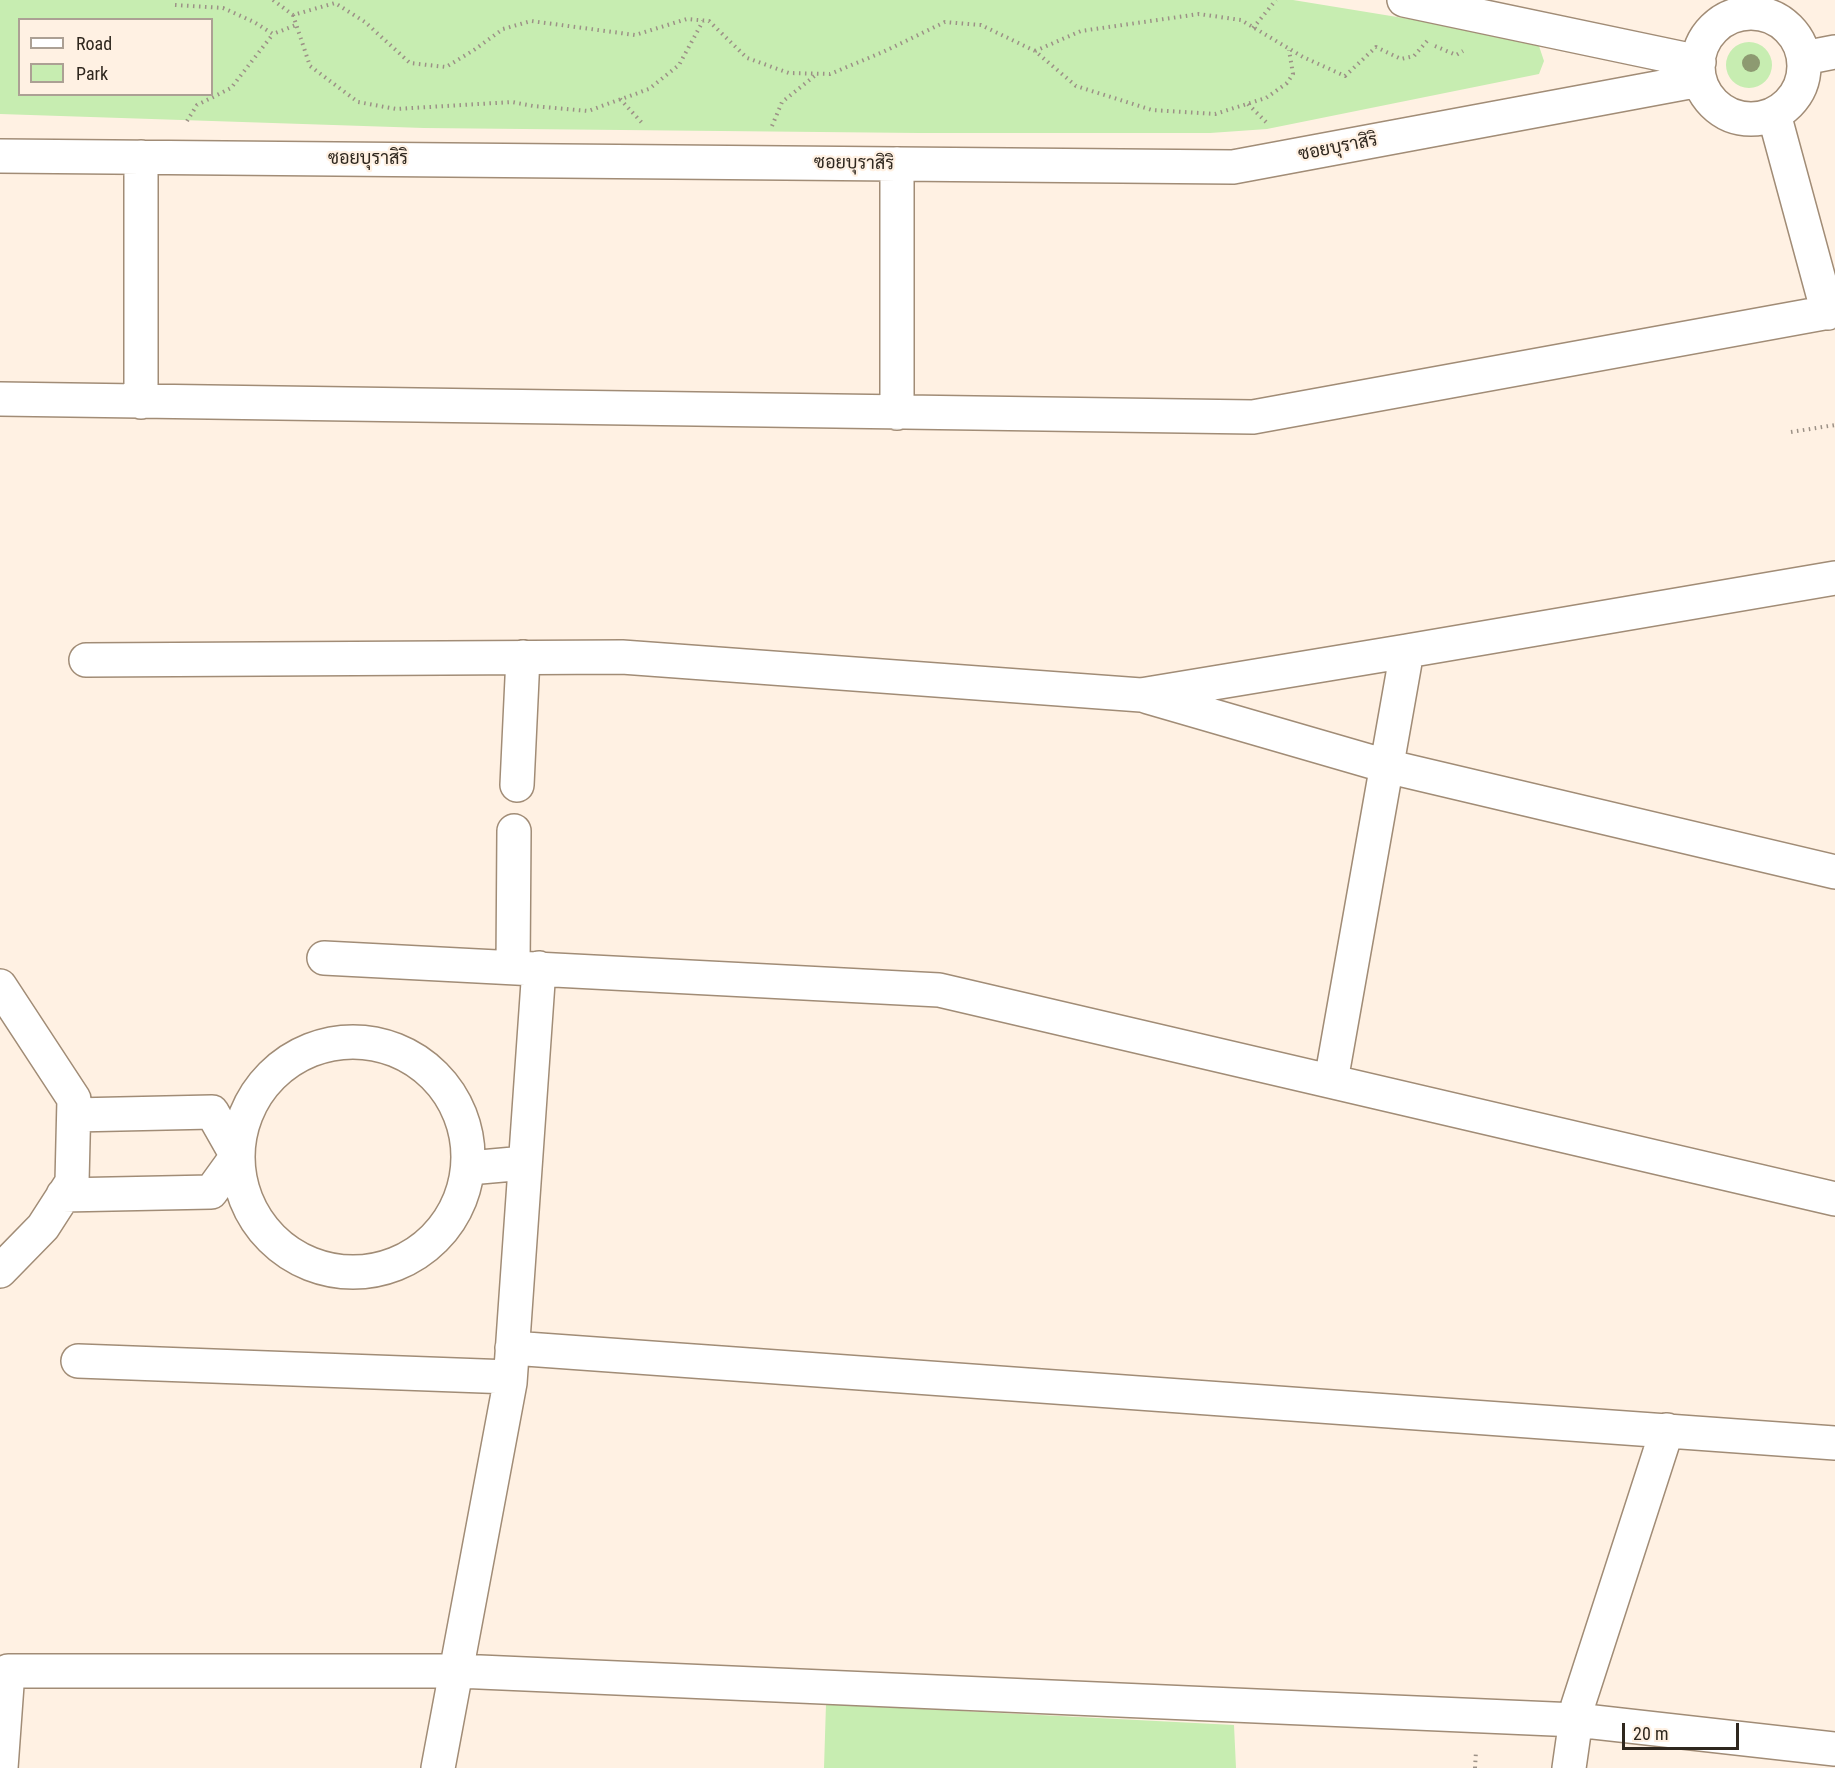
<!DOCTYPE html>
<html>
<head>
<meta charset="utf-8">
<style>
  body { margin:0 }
  #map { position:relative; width:1835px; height:1768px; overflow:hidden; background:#fff1e3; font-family:"Roboto Condensed",sans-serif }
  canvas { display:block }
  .legend { position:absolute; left:18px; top:18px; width:195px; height:78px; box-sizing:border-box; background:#fff1e3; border:2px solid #aca094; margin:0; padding:8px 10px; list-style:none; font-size:18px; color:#2f271e }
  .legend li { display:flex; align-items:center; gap:12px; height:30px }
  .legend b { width:30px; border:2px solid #aca094 }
  .scale { position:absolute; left:1622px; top:1723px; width:117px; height:27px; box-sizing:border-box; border:3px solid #2f271e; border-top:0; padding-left:8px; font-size:18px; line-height:21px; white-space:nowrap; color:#2f271e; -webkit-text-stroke:4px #fff1e3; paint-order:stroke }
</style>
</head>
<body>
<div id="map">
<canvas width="1835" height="1768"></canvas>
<ul class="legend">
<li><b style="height:8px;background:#fff"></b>Road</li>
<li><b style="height:16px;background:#c7edb1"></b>Park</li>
</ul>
<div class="scale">20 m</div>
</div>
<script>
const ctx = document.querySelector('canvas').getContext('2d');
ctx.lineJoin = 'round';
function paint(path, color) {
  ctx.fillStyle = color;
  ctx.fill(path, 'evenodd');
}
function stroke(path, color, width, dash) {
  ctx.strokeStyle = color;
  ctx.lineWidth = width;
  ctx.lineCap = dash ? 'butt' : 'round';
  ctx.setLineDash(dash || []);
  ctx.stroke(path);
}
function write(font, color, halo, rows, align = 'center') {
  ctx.font = font + ' "Roboto Condensed",Sarabun,sans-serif';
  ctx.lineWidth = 4.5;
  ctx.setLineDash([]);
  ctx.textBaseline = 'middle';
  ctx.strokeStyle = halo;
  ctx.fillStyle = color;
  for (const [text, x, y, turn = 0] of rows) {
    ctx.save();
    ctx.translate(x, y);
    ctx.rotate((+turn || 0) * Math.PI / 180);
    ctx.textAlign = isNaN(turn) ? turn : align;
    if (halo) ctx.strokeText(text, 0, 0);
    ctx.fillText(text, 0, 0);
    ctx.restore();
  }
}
paint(new Path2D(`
  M0 0H1293L1532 39 1539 46 1544 61 1539 74 1267 129 1210 133H919L424 128 0 114ZM20 20H212V94H20Z
  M1726 65a23 23 0 1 1 46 0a23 23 0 1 1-46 0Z
  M826 1704 1234 1725 1236 1768H824Z`), '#c7edb1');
const minor = new Path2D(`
  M1404 0 1699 62
  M1698 66a53 53 0 1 1 106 0a53 53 0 1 1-106 0Z
  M1804 58 1835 52
  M1774 114 1828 313
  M0 156 1233 167 1700 80
  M897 164V413
  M0 399 1253 417 1835 311
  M141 402V157
  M1407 651 1835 578
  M86 660 622 657 1141 695 1407 651 1331 1081
  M1148 697 1386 766 1835 872
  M517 785 523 657
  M324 958 939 990 1835 1199
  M513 967 514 831
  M0 986 74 1099 72 1182 43 1227 0 1271
  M238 1157a115 115 0 1 1 230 0a115 115 0 1 1-230 0Z
  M469 1168 525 1163
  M63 1195 211 1192 237 1156 212 1112 74 1115
  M512 1348 1835 1443
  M78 1361 510 1377
  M1 1768 8 1671H457L1576 1720 1835 1749
  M438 1768 510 1383 539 968
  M1569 1768 1578 1705 1667 1430`);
stroke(minor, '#a18c76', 36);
stroke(new Path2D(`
  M273 0 293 15 335 3 365 22 410 63 446 67 474 50 503 29 531 21 635 35 687 19 709 21 747 58 789 73 830 74 883 52 945 22 981 25 1035 51 1076 86 1152 110 1215 114 1266 98 1287 83 1293 74 1289 50
  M175 5 223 8 254 22 273 34 296 25
  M293 15 310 66 358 102 396 109 512 102 533 106 588 111 649 89 679 65 703 21
  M1253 28 1276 0
  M1435 46 1456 55 1463 51
  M1035 51 1081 31 1199 14 1241 20 1303 57 1345 76 1376 47 1401 59 1414 56 1427 41
  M620 99 644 125
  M1248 104 1266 122
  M187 121 197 105 231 88 273 34
  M772 126 782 102 817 74
  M1791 432 1835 425
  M1475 1768 1476 1751`), '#9c9186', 4, [1.5, 4.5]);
stroke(minor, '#fff', 33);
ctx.fillStyle = '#8d9a71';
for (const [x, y] of [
  [1751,63]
]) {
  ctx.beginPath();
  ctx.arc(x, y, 9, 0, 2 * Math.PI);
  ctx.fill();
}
write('18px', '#2f271e', '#fff1e3', [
  ["ซอยบุราสิริ",1338,148,-11],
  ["ซอยบุราสิริ",368,159],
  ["ซอยบุราสิริ",854,164,1]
]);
</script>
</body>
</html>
